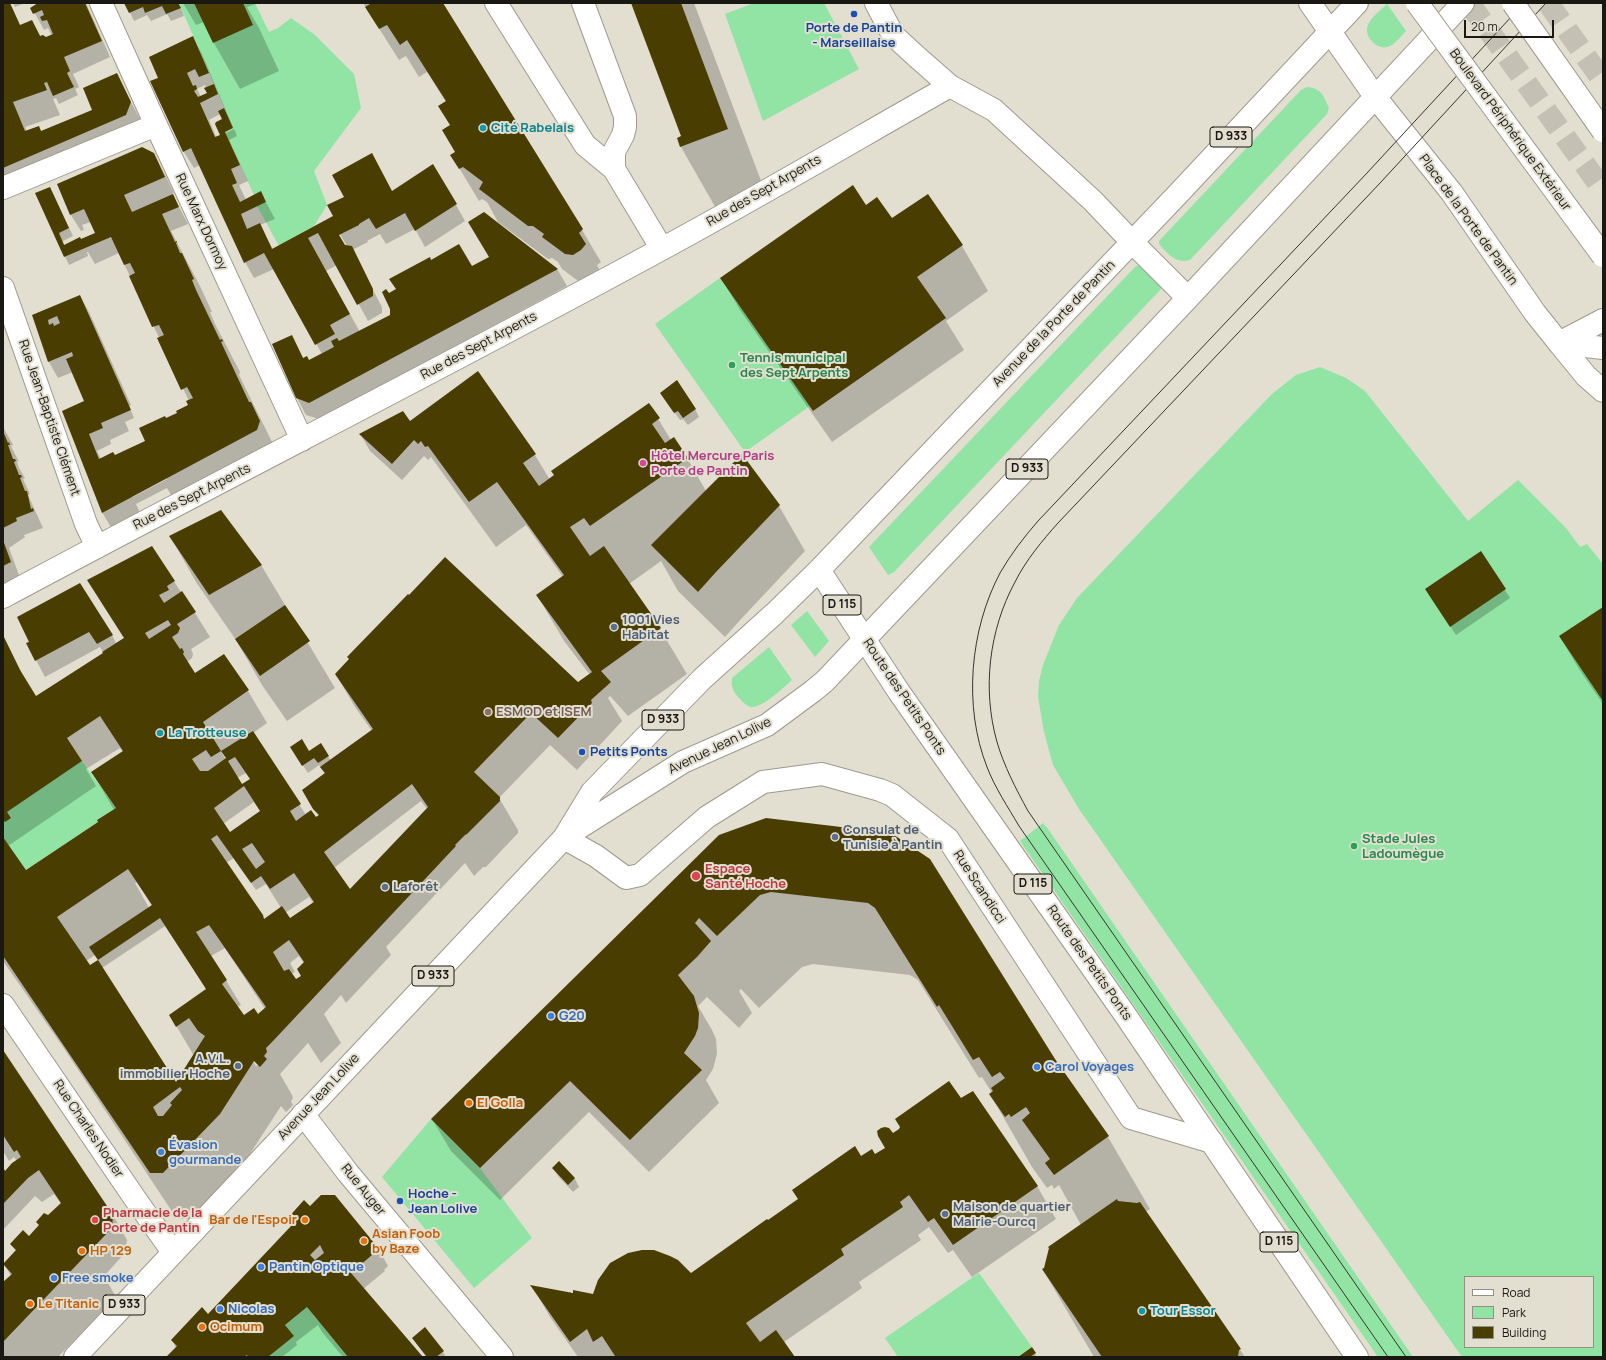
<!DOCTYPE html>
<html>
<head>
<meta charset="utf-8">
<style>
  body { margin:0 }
  #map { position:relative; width:1606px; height:1360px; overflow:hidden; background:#e2ded0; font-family:Manrope,sans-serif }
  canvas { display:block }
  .frame { position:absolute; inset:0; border:4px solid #1a1813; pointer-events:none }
  .legend { position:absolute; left:1464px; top:1276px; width:130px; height:72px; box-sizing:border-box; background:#e2ded0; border:1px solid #928f84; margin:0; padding:5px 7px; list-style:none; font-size:12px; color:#1a1813 }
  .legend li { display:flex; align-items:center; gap:8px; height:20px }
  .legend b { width:20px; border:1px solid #928f84 }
  .scale { position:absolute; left:1464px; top:20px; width:90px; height:18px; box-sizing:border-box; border:2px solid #1a1813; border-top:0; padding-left:5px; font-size:12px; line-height:14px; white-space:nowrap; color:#1a1813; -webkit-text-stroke:3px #e2ded0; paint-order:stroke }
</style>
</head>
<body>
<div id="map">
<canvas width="1606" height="1360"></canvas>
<div class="frame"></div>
<ul class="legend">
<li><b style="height:5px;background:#fff"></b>Road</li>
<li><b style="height:11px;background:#91e4a3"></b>Park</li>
<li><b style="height:11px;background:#4a3d01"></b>Building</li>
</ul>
<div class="scale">20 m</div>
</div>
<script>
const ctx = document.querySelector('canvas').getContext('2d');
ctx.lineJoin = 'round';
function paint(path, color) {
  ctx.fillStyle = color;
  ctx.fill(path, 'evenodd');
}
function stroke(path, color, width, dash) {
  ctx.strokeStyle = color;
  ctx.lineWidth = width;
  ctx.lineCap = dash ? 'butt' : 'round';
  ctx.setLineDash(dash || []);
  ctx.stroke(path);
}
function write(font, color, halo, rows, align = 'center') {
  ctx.font = font + ' Manrope,sans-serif';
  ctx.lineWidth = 4;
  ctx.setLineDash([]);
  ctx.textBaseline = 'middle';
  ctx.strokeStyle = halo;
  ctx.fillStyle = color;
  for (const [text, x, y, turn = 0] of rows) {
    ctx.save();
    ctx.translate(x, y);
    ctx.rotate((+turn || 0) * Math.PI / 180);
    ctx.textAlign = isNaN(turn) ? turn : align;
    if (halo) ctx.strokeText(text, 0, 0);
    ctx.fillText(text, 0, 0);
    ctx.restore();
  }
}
paint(new Path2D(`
  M179 3H255L269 32 278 28 291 18 315 35 354 74 361 108 314 171 327 205 314 226 279 246 257 206 266 202 261 192 254 195 225 132 233 128Z
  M754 3H824L859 69 763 121 725 14Z
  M1387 4 1406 31C1401 36 1394 46 1387 47 1376 50 1363 35 1368 25 1371 17 1381 10 1387 4Z
  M1307 87C1321 88 1324 96 1329 108L1327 114 1190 260C1175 264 1168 254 1159 244V241L1301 90Z
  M1139 265C1146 271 1161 279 1161 289L894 572 888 575 869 547 1135 267Z
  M720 278 810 406 745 452 655 324Z
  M1320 367 1346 378 1365 391 1468 521 1518 480 1566 528 1580 547 1587 544 1603 564V1357H1462L1079 809 1053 765 1044 732 1038 697 1039 681 1043 665 1059 625 1077 598 1272 394 1296 375ZM1465 1277H1593V1347H1465Z
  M807 611 829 641 815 657 791 625Z
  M769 647 792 680C784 687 763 708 751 707 746 706 742 701 739 698 733 691 731 687 732 678Z
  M82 761 116 808 97 820 98 822 26 870 3 837V819L5 821 11 818 7 812Z
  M1043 823 1048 829 1413 1357H1378L1020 841Z
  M431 1119 480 1168 532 1238 474 1288 382 1177Z
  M979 1273 1032 1347 1018 1357H898L885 1338Z
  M307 1307 348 1357H268L293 1336 285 1325Z`), '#91e4a3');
paint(new Path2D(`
  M3 3H10L20 26 32 21 41 37 45 39 52 36 48 28 44 30 32 8 39 3H86L110 57 73 74 79 87 75 89 78 95 59 104 56 98 53 99 60 115 25 127 27 131 41 132 94 110 116 74 140 119 135 131 116 140 112 131 40 162 3 189Z
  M13 3H25L15 7Z
  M128 3H179L184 16 171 21 167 14 151 21 147 15 134 21 126 4Z
  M183 3H259L247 7 259 28 279 71 240 89 214 43 204 22 196 25Z
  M363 3H442L582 230 601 262 597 265 603 277 585 286 562 269 558 262 552 258 548 259 498 222 487 202 482 199 479 201 452 156 456 153 446 102 427 72 419 77 406 56 399 60Z
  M633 3H694L769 202 722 219 681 147 678 139 683 137Z
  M193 38 202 54 233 127 224 131V134L234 129 237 136 229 140 248 181 239 185 246 200 261 193 275 219 260 225 273 249 335 217 372 154 392 192 456 205 465 221 425 247 415 229 386 244 380 234 367 241 368 242 352 250 382 307V313L368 321 337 265 326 271 360 332 391 315 389 294 397 290 431 261 472 268 490 258 484 214 557 269 567 286 319 419 306 415 297 398 309 361 322 354 274 269 254 278 245 262 200 165 194 168 184 152 152 82 160 78ZM205 85 208 94 201 97 197 89ZM220 114 223 120 221 135 216 137 209 120ZM338 231 347 246H345L336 232Z
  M154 154 163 171 174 193 172 194 188 224 171 231 200 286 212 312H210L215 324 240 372 239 375 278 454 181 512 167 488 136 504 140 513 112 529 102 512 65 417 86 401 73 372 58 378 49 362 34 316 80 296 89 312 131 405 129 406 134 418 125 422 129 431 110 440 111 444 97 451 101 459 116 460 146 442 166 419 190 406 189 401 119 253 95 264 88 252H87L88 256 69 265 36 194 50 188 54 196 73 236 63 241 64 246 96 234 91 222 82 225 84 230 81 231 71 215 58 185ZM166 477 167 479 133 497V495Z
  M866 206 892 219 962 246 988 291 946 321 964 350 832 442 740 310 721 278Z
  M477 373 535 455 550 480 649 404 671 440 687 458 706 491 779 506 805 551 742 618 725 637 678 591 661 561 629 584 660 629 687 674 628 716 610 696 608 698 622 721 577 770 550 745 499 798 518 830V833L486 867H483L474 876 465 863 386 947 391 955 346 1003 341 995 324 1014 341 1043 321 1063 308 1043 280 1074 292 1095 293 1098 291 1101 293 1105 286 1112 281 1106 246 1160 189 1219H177L63 1047 3 961V636L27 683 37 701 104 654 100 647 45 677 36 660 30 642 18 618 112 635 116 643 124 638 151 547 195 613 210 637 191 649 193 654 192 658 187 662 194 674 224 655 248 691 267 723 253 733 306 815 316 818 319 816 303 790 325 774 319 765 308 773 296 755 309 752 321 745 331 761 372 731 355 707 336 675 578 683 590 675 564 641 537 595 563 577 526 525 496 547 431 457 428 460 424 456 402 480 370 451 361 435 413 426ZM120 748 123 752 92 772 114 810 99 823 26 872 8 846 96 786 86 769ZM222 753H224L227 759 226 760ZM246 773 251 780 242 785 237 778ZM421 801 427 809 353 893 334 868ZM254 802 261 812 233 838 223 824ZM234 858 256 890 266 884 281 908 265 920 226 863ZM137 882 152 906 149 908 135 883ZM309 897 313 903 290 920 285 913ZM165 926 258 1065 256 1066 206 990 170 1015 194 1056 176 1084 102 968ZM225 948 265 1009 258 1016H244L237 1007 241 1005 211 956ZM95 955 99 960 89 967 86 961ZM299 956 304 963 302 976 295 980 291 974 295 972 290 963Z
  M666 401 695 409 699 417 688 425 683 419 680 420Z
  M3 427 12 443 13 445 11 446 18 460 19 461H17L19 468 25 478 23 479 30 494 28 495 43 528 24 535 25 537 9 548 20 578 3 587Z
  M170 536 261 565 335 688 287 721 262 685 236 640 196 582Z
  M1481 553 1510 598 1456 635 1431 597Z
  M1603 608V704L1579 669 1560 637Z
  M891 834 1054 1059 1108 1137 1150 1209 1145 1212 1245 1357H1094L1043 1270 1081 1225 1059 1185 1054 1189 1052 1185 1047 1188 1032 1167 990 1094 992 1093 982 1077 979 1078 918 980 910 975 813 964 802 967 759 1008 741 989 739 991 752 1013 739 1028 707 997 698 1006 712 1030 716 1039 717 1054 713 1069 706 1080 719 1103 649 1172 589 1112 500 1200 451 1151 432 1119 720 835Z
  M3 1052 113 1215 127 1240 125 1253 104 1276 116 1297 58 1357H3V1284L11 1276 4 1264 16 1251 12 1244 29 1237 61 1204 54 1194 42 1202 35 1196 3 1230V1169L5 1172 17 1161 14 1157 9 1161 3 1151Z
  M972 1092 1037 1186 1056 1219 972 1277 953 1250 948 1253 929 1227 918 1235 921 1240 859 1282 862 1288 784 1342 794 1357H578L550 1317 532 1286 574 1294 594 1295 691 1275 861 1157 875 1155 886 1148 893 1134Z
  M559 1163 575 1179 579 1187 573 1192 558 1176 553 1168Z
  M334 1196 379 1250 388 1266 384 1270 385 1271 363 1289 421 1357H343L322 1332 318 1325 296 1342 297 1345 282 1357H168L176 1348 172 1340 208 1315 291 1227 287 1220Z
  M413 1339 443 1352 446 1357H426Z
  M1031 1349 1037 1357H1020Z`), '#0003');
paint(new Path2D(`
  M3 3H10L20 25 32 20 40 36 43 35 46 37 53 34 47 20 42 21 40 17 44 15 42 10 33 14 30 8 38 3H85L102 41 64 57 70 71 67 73 74 87 53 96 47 82 44 83 47 90 13 102 25 131 39 126 41 131 92 110 83 88 117 73 131 102 126 115 3 168Z
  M124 3H178L181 8 166 14 162 6 145 13 143 7 129 13Z
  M194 3H243L253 25 213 43Z
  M369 3H443L583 229 579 233 586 244 581 250 573 255 565 254 542 237 544 234 533 226H528L479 189 483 182 463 167 459 169 450 155 455 152 442 130 450 125 438 106 446 101 407 40 400 45 387 25 379 29 365 7 370 4Z
  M631 3H681L728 129 680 147 677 138 681 136Z
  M193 36 209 73 199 77 195 69 187 73 193 86 196 85 197 89 194 91 198 97 207 93 204 88 214 84 218 94 200 103 215 137 220 135 215 124 216 122 222 119 218 111 224 108 233 128 225 132 240 165 231 169 237 183 232 185 240 202 261 191 266 202 241 214 247 229 260 223 272 249 333 216 327 205 344 197 332 175 372 153 392 191 433 164 457 204 415 231 405 213 376 229 369 218 359 224V225L339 235 345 245 352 246 373 289V296L357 305 318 233 308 238 350 314 330 325 335 334 315 345 264 253 244 263 191 148 183 152 150 81 158 78 149 57Z
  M142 147 154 153 165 177 124 195 132 212 173 194 179 207 162 214 175 242 177 241V242L176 243 180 253H182L194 279 192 280 196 290 220 340 222 339 223 341 221 342 249 402H251L260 421 257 430 102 513 62 411 84 401 66 359 73 356 72 352 48 362 32 315 80 295 131 410 101 423 103 428 89 434 99 459 113 452 115 455 145 441 139 428 165 416 166 418 177 413 176 411 188 405 186 401 193 398 187 387 181 390 157 338 164 335 159 325 152 327 129 276 135 273 130 263 124 265 111 237 64 257 35 193 50 187 69 228 59 233 64 245 80 237 81 239 95 233 84 209 70 215 57 184ZM57 316 60 323 54 326 53 323 49 325 48 320Z
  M853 185 866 205 877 197 892 218 928 194 963 245 917 277 946 318 813 411 720 278Z
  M484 212 558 269 309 403 296 398 272 344 292 335 303 358 307 356 309 360 334 347 331 341 337 338 339 341 390 315V309L382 292 386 289 389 293 396 289 389 279 430 257 431 260 459 244 472 266 489 257 468 222Z
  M478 371 536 454 523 463 539 486 554 475 551 471 649 403 660 418 652 424 665 443 674 437 688 458 590 526 584 518 570 527 590 556 604 546 661 628 601 671 611 682 591 700 592 703 558 738 531 713 474 772 500 797V801L467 834 465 835 455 845 456 846 273 1041 266 1048 267 1052 264 1056 267 1059 260 1067 254 1061 220 1114 163 1173H150L3 956V837L26 870 98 822 97 820 116 808 91 772 123 751 100 716 67 738 82 761 7 812 11 818 5 822 3 819V635L20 670 36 696 103 653 102 652 124 638 87 580 152 546 175 581 167 586 169 590 159 595 164 603 182 591 196 612 177 624 180 628 178 633 172 637 180 649 182 648 184 652 183 654 195 673 224 654 249 690 203 722 221 751 211 757 206 750 192 759 200 771H208L226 758 221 751 253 731 301 804 290 811 296 821 311 810 316 817 319 815 313 809 302 790 325 773 320 767 373 729 335 674 349 659 347 657 408 594 409 595 445 557 578 682 592 672 536 595 564 575 497 482 469 502 428 446 425 447 421 441 418 444 414 440 392 464 359 434 403 411 410 421ZM168 620 171 625 149 639 145 633ZM235 757 250 779 242 784 228 761ZM412 784 428 807 350 889 324 852ZM244 786 260 811 230 832 214 808ZM217 835 251 883 261 876 270 889 294 873 314 902 290 918 282 906 264 919 263 915 211 839ZM252 843 265 862 256 869 242 849ZM128 869 152 905 89 947 98 960 160 918 206 989 169 1015 176 1027 189 1018 198 1031 205 1036 176 1082 98 960 90 965 57 917ZM209 925 266 1007 258 1014 254 1008 244 1015 222 984 227 980 196 932ZM289 940 304 962 297 969 301 976 296 979 289 969 284 971 273 952ZM180 1087 182 1090 170 1103 172 1105 163 1116H158L153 1107Z
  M677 380 696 409 683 418 678 411 674 413 660 393Z
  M3 431 8 443 9 442 10 445H8L13 459H15L16 461 14 462 19 475H21L22 477 20 478 25 491H27L31 509 33 508 34 511 16 518 17 521 3 528Z
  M742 454 780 505 716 572 698 592 651 545Z
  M221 510 262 565 209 595 169 536Z
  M3 540 11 562 3 566Z
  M1481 551 1506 589 1450 627 1425 589Z
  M80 583 113 635 97 644 89 632 35 661 26 643 29 642 17 617Z
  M285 605 310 641 260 676 235 639Z
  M1603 607V701L1559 636Z
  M302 739 309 751 321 743 329 756 318 763 314 758 302 766 290 747Z
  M766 818 891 833 930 859 1055 1059 1109 1136 1054 1175 1045 1163 1050 1159 1022 1120 1030 1113 1026 1107 1011 1117 1009 1114 1005 1117 989 1094 993 1091 991 1088 1005 1078 1000 1072 992 1077 979 1057 973 1060 939 1005 937 1007 875 908 868 903 771 892 760 895 717 936 699 918 695 923 711 941 697 957 678 975 694 996 699 1013 698 1028 695 1036 684 1053 702 1070 630 1140 570 1081 480 1168 431 1119 719 835Z
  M3 1050 113 1215 112 1228 3 1342V1282L12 1274 3 1264 16 1250 10 1244 23 1230 29 1236 39 1225 36 1222 44 1213 48 1215 61 1203 39 1170 28 1178 3 1204V1167L5 1171 12 1163 21 1157 17 1150 14 1152 3 1135Z
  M949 1081 961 1098 973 1091 1038 1186 953 1245 934 1218 928 1222 909 1195 900 1202 903 1207 841 1249 844 1255 746 1323 760 1342 776 1330 795 1357H613L615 1356 602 1336 593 1342 587 1329 570 1342 530 1285 573 1293V1290L593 1294 598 1280 610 1263 628 1253 642 1250H654L670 1256 678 1260 691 1273 767 1219 768 1220 798 1199 792 1190 855 1146 861 1156 872 1149 875 1154 885 1148 878 1136 877 1131 881 1128 885 1127 889 1128 893 1133 899 1129 900 1127 895 1119Z
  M559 1161 575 1178 568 1185 552 1168Z
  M321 1195H335L379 1249 351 1273 423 1357H348L307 1307 285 1325 294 1336 268 1357H248L247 1355 244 1357H166L177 1346 171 1340 202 1307 208 1314 292 1225 286 1220 304 1200 310 1206ZM320 1245 324 1253 315 1260 310 1255Z
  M1117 1199 1118 1201 1137 1203 1140 1202 1241 1349 1239 1350 1238 1357H1102L1042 1269 1044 1268 1049 1248 1048 1247Z
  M425 1327 444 1351 436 1357H427L412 1338Z
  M1032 1347 1036 1353 1030 1357H1018Z`), '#4a3d01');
stroke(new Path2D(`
  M1469 3 1603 190
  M1548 3 1603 81`), '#c4c0b4', 22, [22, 11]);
const street = new Path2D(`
  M101 3 156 125 302 440
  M496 3 585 145 614 169 662 249
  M583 3 625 116V127L623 135 614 152V169
  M876 3 893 35 917 57 950 86 994 110 1093 201 1132 242
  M3 188 156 125
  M3 288 86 524 97 547
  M3 597C221 480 441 369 658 251 756 198 853 141 950 86
  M564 838 596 856 626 878 640 875 707 817 763 782 822 774 880 790 892 795 948 839 1131 1118 1212 1142
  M3 1005 138 1203 173 1252
  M303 1114 348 1173 502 1357`);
const primary = new Path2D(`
  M1310 3 1376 98 1452 193 1535 313 1559 343
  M1132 242 1188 298
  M1559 343 1603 320
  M1559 343 1603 348
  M819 570 899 692 1126 1016 1357 1357
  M569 834 683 762 767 725 813 691 825 681 1188 298 1463 3
  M75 1357 564 838 592 792 702 679 775 613 819 570 1177 195 1357 3`);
const highway = new Path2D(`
  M1559 343 1586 376 1603 391`);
stroke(street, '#9e9a8d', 24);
stroke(primary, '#9e9a8d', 24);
stroke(highway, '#9e9a8d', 24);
stroke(street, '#fff', 22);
stroke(primary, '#fff', 22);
stroke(highway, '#fff', 22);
stroke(new Path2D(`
  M1388 1357 1019 826C1008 807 995 788 987 767 963 706 970 630 1000 573 1011 554 1024 537 1038 521L1367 173 1524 3
  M1406 1357 1028 811C1016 789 1004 766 997 742 982 689 989 630 1015 582 1026 560 1042 541 1058 523L1381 182 1546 3`), '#37342e', 1);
const highwayBridge = new Path2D(`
  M1417 3 1603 256
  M1513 3 1603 131`);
stroke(highwayBridge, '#9e9a8d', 24, []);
stroke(highwayBridge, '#fff', 22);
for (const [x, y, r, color] of [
  [854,14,4,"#1a4fb4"],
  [483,128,4,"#0f9aa8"],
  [732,365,4,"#2e9e5b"],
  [643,463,4,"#d1479c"],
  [614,627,4,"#5c6f8a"],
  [488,712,4,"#8d6e63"],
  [160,733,4,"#0f9aa8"],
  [582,752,4,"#1a4fb4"],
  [835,837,4,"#5c6f8a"],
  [1354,846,4,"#2e9e5b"],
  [696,876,5,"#e0444e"],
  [385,887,4,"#5c6f8a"],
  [551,1016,4,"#3f7fe0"],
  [238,1066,4,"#5c6f8a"],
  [1037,1067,4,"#3f7fe0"],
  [469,1103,4,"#e8710a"],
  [161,1152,4,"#3f7fe0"],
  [400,1201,4,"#1a4fb4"],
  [945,1214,4,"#5c6f8a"],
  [95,1220,4,"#e0444e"],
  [305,1220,4,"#e8710a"],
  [364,1241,4,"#e8710a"],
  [82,1251,4,"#e8710a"],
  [261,1267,4,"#3f7fe0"],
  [54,1278,4,"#3f7fe0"],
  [30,1304,4,"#e8710a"],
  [220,1309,4,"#3f7fe0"],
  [1142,1311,4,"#0f9aa8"],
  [202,1327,4,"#e8710a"]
]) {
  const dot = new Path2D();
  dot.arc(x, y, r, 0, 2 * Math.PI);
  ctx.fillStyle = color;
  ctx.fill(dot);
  stroke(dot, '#e2ded0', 1.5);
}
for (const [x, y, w] of [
  [1231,137,42],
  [1027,469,42],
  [842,605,38],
  [663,720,42],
  [1033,884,38],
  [433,976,42],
  [1279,1242,38],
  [124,1305,42]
]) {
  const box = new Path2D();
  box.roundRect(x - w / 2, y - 10, w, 20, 3);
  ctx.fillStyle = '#e2ded0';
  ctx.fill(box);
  stroke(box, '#1a1813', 1);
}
write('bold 12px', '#1a1813', null, [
  ["D 933",1231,137],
  ["D 933",1027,469],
  ["D 115",842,605],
  ["D 933",663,720],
  ["D 115",1033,884],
  ["D 933",433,976],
  ["D 115",1279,1242],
  ["D 933",124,1305]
]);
write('bold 13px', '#164399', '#e2ded0', [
  ["Porte de Pantin",854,28,"center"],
  ["- Marseillaise",854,43,"center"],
  ["Petits Ponts",590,752],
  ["Hoche -",408,1194],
  ["Jean Lolive",408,1209]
], 'left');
write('bold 13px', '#0d838f', '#e2ded0', [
  ["Cité Rabelais",491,128],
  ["La Trotteuse",168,733],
  ["Tour Essor",1150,1311]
], 'left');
write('13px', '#1a1813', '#e2ded0', [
  ["Boulevard Périphérique Extérieur",1510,130,54],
  ["Rue des Sept Arpents",764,191,-30],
  ["Place de la Porte de Pantin",1468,220,54],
  ["Rue Marx Dormoy",201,222,65],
  ["Avenue de la Porte de Pantin",1054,324,-46],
  ["Rue des Sept Arpents",479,346,-28],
  ["Rue Jean-Baptiste Clément",49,418,71],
  ["Rue des Sept Arpents",192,497,-27],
  ["Route des Petits Ponts",904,697,56],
  ["Avenue Jean Lolive",720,746,-26],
  ["Rue Scandicci",979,887,57],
  ["Route des Petits Ponts",1089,963,55],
  ["Avenue Jean Lolive",319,1097,-47],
  ["Rue Charles Nodier",88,1129,56],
  ["Rue Auger",363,1190,51]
]);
write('bold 13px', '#27864d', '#e2ded0', [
  ["Tennis municipal",740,358],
  ["des Sept Arpents",740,373],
  ["Stade Jules",1362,839],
  ["Ladoumègue",1362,854]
], 'left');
write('bold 13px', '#b23c85', '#e2ded0', [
  ["Hôtel Mercure Paris",651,456],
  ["Porte de Pantin",651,471]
], 'left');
write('bold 13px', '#4e5e75', '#e2ded0', [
  ["1001 Vies",622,620],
  ["Habitat",622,635],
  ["Consulat de",843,830],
  ["Tunisie à Pantin",843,845],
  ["Laforêt",393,887],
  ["A.V.L.",230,1059,"right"],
  ["immobilier Hoche",230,1074,"right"],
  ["Maison de quartier",953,1207],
  ["Mairie-Ourcq",953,1222]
], 'left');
write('bold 13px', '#785e54', '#e2ded0', [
  ["ESMOD et ISEM",496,712]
], 'left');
write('bold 13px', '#be3a42', '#e2ded0', [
  ["Espace",705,869],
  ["Santé Hoche",705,884],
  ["Pharmacie de la",103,1213],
  ["Porte de Pantin",103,1228]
], 'left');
write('bold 13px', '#366cbe', '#e2ded0', [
  ["G20",559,1016],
  ["Carol Voyages",1045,1067],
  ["Évasion",169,1145],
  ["gourmande",169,1160],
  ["Pantin Optique",269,1267],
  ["Free smoke",62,1278],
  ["Nicolas",228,1309]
], 'left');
write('bold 13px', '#c56008', '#e2ded0', [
  ["El Golla",477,1103],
  ["Bar de l'Espoir",297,1220,"right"],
  ["Asian Foob",372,1234],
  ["by Baze",372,1249],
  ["HP 129",90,1251],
  ["Le Titanic",38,1304],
  ["Ocimum",210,1327]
], 'left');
</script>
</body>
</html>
